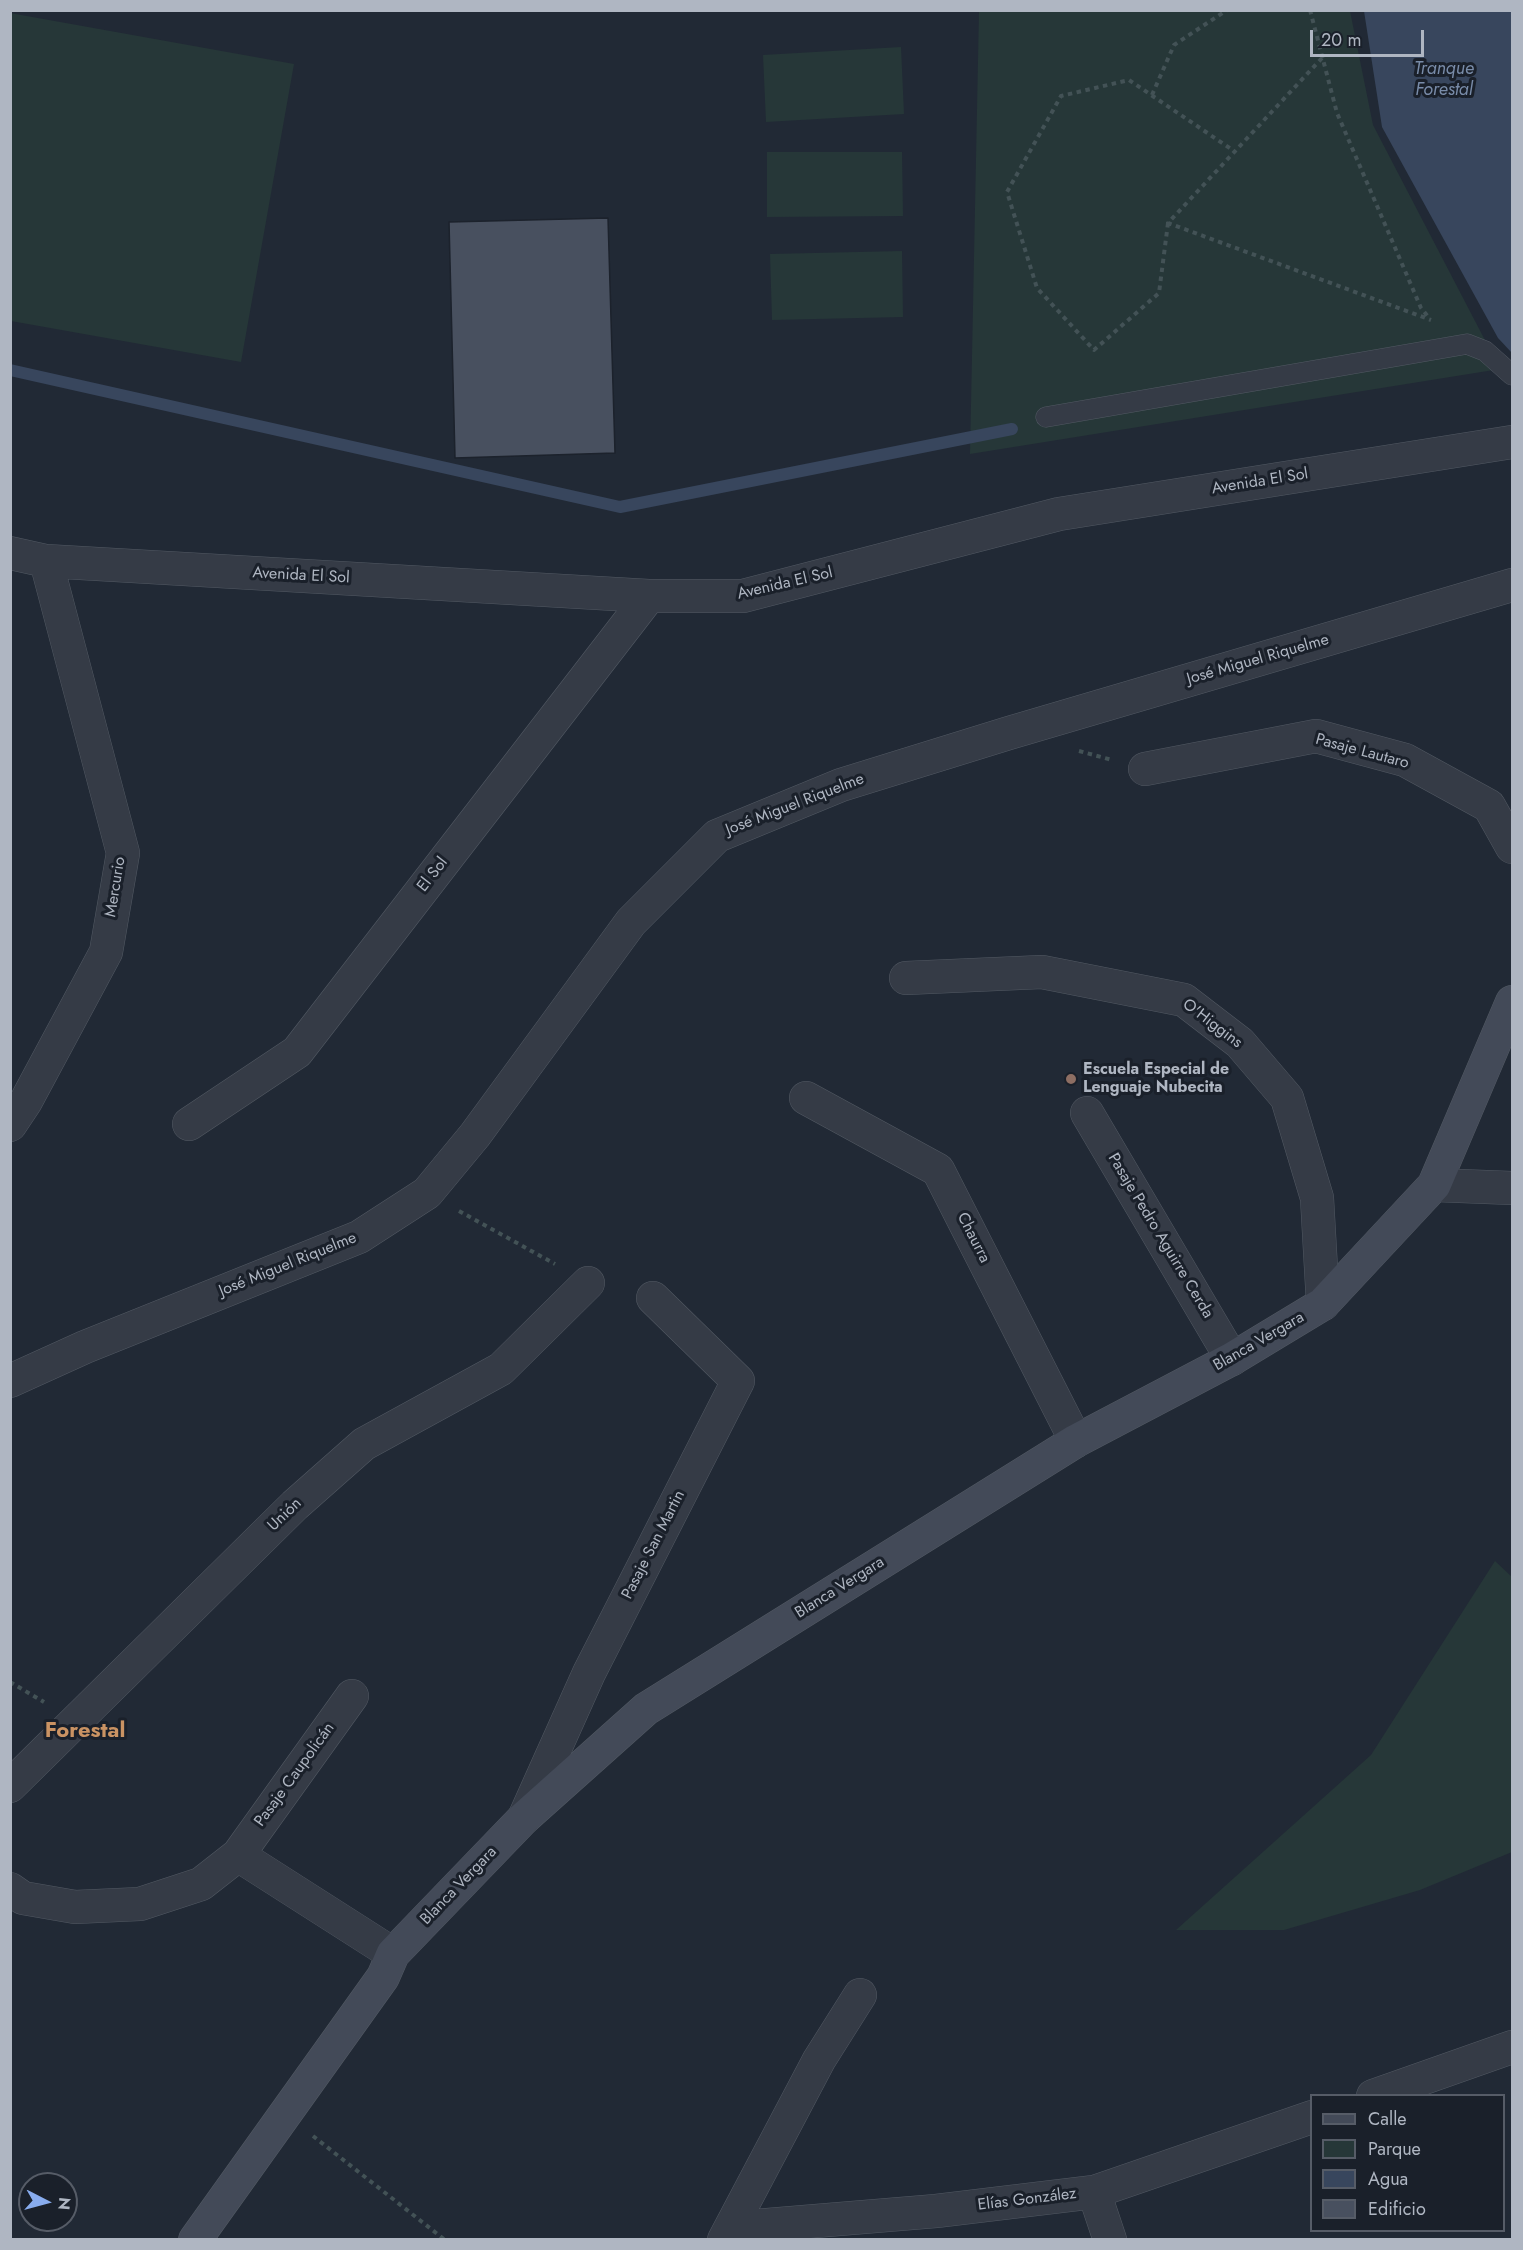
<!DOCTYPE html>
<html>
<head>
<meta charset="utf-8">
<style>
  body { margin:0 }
  #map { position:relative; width:1523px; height:2250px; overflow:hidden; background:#212935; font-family:Jost,sans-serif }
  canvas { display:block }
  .frame { position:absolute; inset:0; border:12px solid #afb6c2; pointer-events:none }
  .legend { position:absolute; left:1310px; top:2094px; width:195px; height:138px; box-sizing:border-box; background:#1a202a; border:2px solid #565c67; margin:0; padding:8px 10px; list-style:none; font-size:18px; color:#afb6c2 }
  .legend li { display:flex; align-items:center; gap:12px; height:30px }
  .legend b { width:30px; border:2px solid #565c67 }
  .north { position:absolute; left:18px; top:2172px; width:60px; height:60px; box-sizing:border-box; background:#1a202a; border:2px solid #565c67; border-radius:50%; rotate:96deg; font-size:16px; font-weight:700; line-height:24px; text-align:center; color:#afb6c2 }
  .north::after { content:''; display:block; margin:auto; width:21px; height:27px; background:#88acee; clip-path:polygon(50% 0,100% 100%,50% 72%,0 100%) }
  .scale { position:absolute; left:1310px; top:30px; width:114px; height:27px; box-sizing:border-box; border:3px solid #afb6c2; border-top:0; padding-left:8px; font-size:18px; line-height:21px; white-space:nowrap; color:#afb6c2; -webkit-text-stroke:4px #1a202a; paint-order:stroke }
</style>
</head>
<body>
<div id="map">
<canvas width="1523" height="2250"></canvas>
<div class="frame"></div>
<ul class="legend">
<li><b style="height:8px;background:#434a58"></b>Calle</li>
<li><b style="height:16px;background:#263738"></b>Parque</li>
<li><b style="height:16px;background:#38465d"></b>Agua</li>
<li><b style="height:16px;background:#48505f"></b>Edificio</li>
</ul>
<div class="north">N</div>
<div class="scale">20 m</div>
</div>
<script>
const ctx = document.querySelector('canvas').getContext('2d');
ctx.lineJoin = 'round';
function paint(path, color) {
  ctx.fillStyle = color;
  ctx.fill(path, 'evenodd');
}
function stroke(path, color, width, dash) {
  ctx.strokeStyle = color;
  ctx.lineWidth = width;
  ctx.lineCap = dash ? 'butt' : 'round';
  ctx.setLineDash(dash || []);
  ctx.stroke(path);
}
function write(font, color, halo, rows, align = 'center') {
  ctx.font = font + ' Jost,sans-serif';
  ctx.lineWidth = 6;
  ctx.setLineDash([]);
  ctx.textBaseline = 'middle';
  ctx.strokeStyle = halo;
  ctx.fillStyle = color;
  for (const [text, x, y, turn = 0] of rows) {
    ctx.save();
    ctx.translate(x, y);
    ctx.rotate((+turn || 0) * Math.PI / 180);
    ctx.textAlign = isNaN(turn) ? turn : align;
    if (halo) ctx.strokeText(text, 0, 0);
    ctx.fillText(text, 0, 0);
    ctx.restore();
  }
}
paint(new Path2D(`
  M979 11H1350L1373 125 1500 369 970 454Z
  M10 13 294 64 241 362 11 321Z
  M901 47 904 114 766 122 763 55Z
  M767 152H902L903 216 767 217Z
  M902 251 903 317 772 320 770 254Z
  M1495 1561 1512 1577V1852L1420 1890 1284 1930H1176L1371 1755Z`), '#263738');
paint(new Path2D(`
  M1364 11H1512V353L1498 338 1382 127Z`), '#38465d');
stroke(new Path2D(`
  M10 370 620 507 1012 429`), '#38465d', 12);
const building = new Path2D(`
  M608 218 615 453 455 458 449 222Z`);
paint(building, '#48505f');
stroke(building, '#1c222c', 1.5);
const lane = new Path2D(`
  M1046 417 1467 344 1485 351 1512 375`);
const street = new Path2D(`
  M10 553 46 561 649 596H743L1059 514 1512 442
  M1145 769 1316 736 1405 760 1489 806 1512 847
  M906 978 1042 972 1184 1000 1240 1043 1287 1098 1317 1198 1323 1304
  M806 1098 938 1170 1076 1441
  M1087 1113 1232 1359
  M189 1124 297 1052 649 596
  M10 1125 26 1101 106 952 123 853 46 561
  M1434 1185 1512 1188
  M10 1381 85 1347 359 1237 427 1193 475 1135 631 922 717 836 841 785 1009 733 1512 585
  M10 1786 295 1505 364 1444 501 1369 588 1283
  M524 1818 589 1673 738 1381 653 1298
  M238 1855 393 1954
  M10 1889 23 1898 75 1907 140 1904 201 1884 238 1855 352 1696
  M1373 2096 1512 2047
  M1094 2192 1110 2240
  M731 2228 936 2211 1094 2192 1312 2117
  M724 2240 819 2060 860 1995`);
const secondary = new Path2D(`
  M195 2240 383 1977 393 1954 524 1818 646 1709 1076 1441 1232 1359 1323 1304 1434 1185 1512 1002`);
stroke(lane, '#525963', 21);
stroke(street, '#525963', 34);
stroke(secondary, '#525963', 34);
stroke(new Path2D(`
  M1310 10 1337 113 1421 308 1430 319
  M1322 58 1168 223 1431 320
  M1152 95 1174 45 1227 10
  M1168 223 1159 293 1094 350 1037 288 1007 192 1061 96 1129 80 1234 151
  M1079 751 1112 760
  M459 1211 555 1264
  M10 1682 44 1702
  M313 2136 445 2240`), '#435256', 4, [4.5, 4.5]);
stroke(lane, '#353b46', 20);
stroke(street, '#353b46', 33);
stroke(secondary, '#434a58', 33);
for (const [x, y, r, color] of [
  [1071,1079,6,"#8d6e63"]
]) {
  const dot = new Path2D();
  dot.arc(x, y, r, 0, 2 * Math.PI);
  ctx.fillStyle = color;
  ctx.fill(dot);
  stroke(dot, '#1a202a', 2);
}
write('16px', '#afb6c2', '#1a202a', [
  ["Avenida El Sol",1260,482,-9],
  ["Avenida El Sol",301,576,3],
  ["Avenida El Sol",785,584,-13],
  ["José Miguel Riquelme",1258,660,-16],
  ["Pasaje Lautaro",1362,752,15],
  ["José Miguel Riquelme",795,805,-21],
  ["El Sol",433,875,-52],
  ["Mercurio",116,887,-81],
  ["O'Higgins",1212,1024,37],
  ["Pasaje Pedro Aguirre Cerda",1160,1236,59],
  ["Chaurra",973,1238,63],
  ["José Miguel Riquelme",288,1265,-22],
  ["Blanca Vergara",1259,1342,-30],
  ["Unión",285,1515,-44],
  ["Pasaje San Martin",654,1545,-63],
  ["Blanca Vergara",840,1588,-32],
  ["Pasaje Caupolicán",295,1775,-54],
  ["Blanca Vergara",459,1886,-46],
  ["Elías González",1027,2200,-7]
]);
write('bold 16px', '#afb6c2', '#1a202a', [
  ["Escuela Especial de",1083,1070],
  ["Lenguaje Nubecita",1083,1088]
], 'left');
write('italic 18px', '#798ca9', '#1a202a', [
  ["Tranque",1444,70],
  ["Forestal",1444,91]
]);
write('bold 22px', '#ca9363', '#1a202a', [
  ["Forestal",85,1732]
]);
</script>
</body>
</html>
